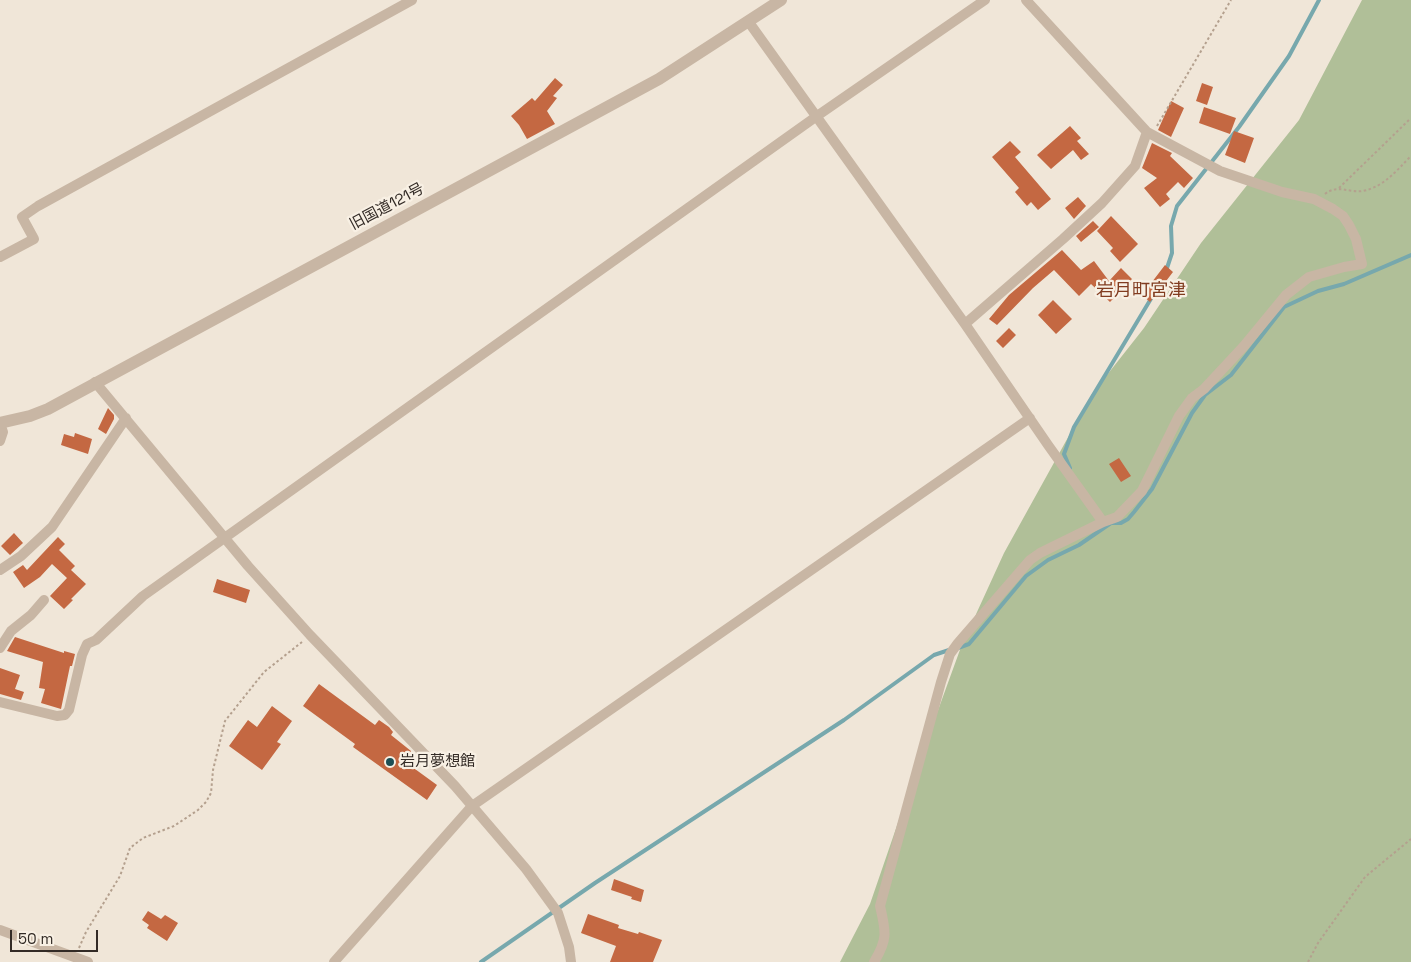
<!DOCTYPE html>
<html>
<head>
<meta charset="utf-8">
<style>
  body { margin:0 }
  #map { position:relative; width:1411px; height:962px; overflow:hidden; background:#f0e6d8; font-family:"Space Grotesk",sans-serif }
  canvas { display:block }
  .scale { position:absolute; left:10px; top:930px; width:88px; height:22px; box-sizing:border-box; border:2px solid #332b26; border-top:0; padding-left:6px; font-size:15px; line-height:18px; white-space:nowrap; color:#332b26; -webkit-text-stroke:4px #f8f0e4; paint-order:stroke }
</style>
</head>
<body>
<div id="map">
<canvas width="1411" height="962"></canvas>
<div class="scale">50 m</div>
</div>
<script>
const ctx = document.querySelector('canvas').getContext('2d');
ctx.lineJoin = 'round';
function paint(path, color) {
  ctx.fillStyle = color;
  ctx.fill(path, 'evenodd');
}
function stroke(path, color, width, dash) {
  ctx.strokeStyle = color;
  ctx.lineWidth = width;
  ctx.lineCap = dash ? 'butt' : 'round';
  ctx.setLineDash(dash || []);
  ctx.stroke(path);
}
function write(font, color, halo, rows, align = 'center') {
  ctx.font = font + ' "Space Grotesk","Noto Sans JP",sans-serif';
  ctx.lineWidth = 4.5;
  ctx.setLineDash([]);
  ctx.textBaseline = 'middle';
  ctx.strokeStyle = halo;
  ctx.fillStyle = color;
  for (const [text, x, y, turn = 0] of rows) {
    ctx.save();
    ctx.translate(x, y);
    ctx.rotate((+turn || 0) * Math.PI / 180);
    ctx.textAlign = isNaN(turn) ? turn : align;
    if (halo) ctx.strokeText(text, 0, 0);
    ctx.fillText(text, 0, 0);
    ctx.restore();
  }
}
paint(new Path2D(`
  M1362 0H1411V962H840L870 904 913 779 961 647 1004 553 1092 394 1144 328 1201 243 1299 120Z`), '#b0bf98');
stroke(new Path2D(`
  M1166 271 1172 253 1171 226 1177 206 1239 127 1289 56 1319 0
  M1070 468 1064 454 1074 427 1152 297
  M958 648 969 644 1026 576 1048 560 1079 545 1111 523H1121L1128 519 1134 512 1152 489 1192 413 1205 395 1231 375 1284 307 1318 291 1344 284 1411 255
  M481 962 595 883 844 720 934 655 949 650`), '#77a8ad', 4);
paint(new Path2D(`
  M555 78 563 85 553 96 557 98 547 111 555 124 527 139 519 125 511 116 532 98 535 101Z
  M1202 83 1213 87 1207 105 1196 101Z
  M1171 101 1184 108 1171 137 1158 130Z
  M1204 107 1236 118 1230 134 1199 123Z
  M1070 126 1081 138 1077 141 1089 154 1081 160 1073 150 1051 169 1037 155Z
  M1234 131 1254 138 1245 163 1225 155Z
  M1010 141 1021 152 1015 157 1051 199 1038 210 1031 202 1027 206 1015 192 1019 188 992 157Z
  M1152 143 1172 153 1170 156 1193 178 1184 188 1178 182 1166 194 1170 199 1160 207 1144 188 1157 178 1142 168Z
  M1078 197 1086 206 1074 219 1065 208Z
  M1111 216 1138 244 1120 262 1110 251 1113 248 1097 231Z
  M1093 221 1099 227 1081 242 1076 236Z
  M1062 250 1081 270 1094 261 1109 281 1121 268 1132 279 1110 302 1091 284 1079 296 1054 270 1033 288 997 325 989 319 1009 295Z
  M1165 265 1173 272 1150 302 1142 295Z
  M1053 300 1072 319 1056 334 1038 315Z
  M1009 328 1016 335 1003 348 996 341Z
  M108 408 114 415V419L106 434 98 429Z
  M75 433 92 439 88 454 61 445 64 434 74 437Z
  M1119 458 1131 476 1121 482 1109 464Z
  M14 533 23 543 10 555 1 546Z
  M58 537 65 544 59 550 75 566 71 570 86 584 71 599 73 600 64 609 50 596 67 578 52 564 40 577 24 588 13 572 23 565 27 570Z
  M217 579 250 590 246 603 213 592Z
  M15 637 64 653V651L75 654 72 666H70L61 709 41 703 45 689 39 688 43 662 7 651Z
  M0 668 20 675 15 689 24 692 21 700 0 694Z
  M319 684 375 725 379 720 389 727 393 732 391 735 411 751 404 761 437 785 427 800 353 747 355 744 303 706Z
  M272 706 292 721 277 742 281 744 262 770 229 746 248 720 257 727Z
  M614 879 644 890 641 902 631 899 632 897 611 890Z
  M148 911 161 919 165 915 178 923 167 941 147 928 149 925 142 920Z
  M588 914 619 925 618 928 638 934 639 932 662 940 653 962H610L616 946 581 933Z`), '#c46842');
stroke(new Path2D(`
  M1157 126 1231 0
  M1339 188 1410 119
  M1325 194C1337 184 1349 193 1363 191 1385 186 1396 171 1411 156
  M79 948 86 932 120 876 130 848 143 838 174 826 198 810 206 802 211 793 213 770 225 721 264 672 302 642
  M1308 962 1318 943 1365 877 1411 839`), '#b4a08e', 2, [2.5, 2.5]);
stroke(new Path2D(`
  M748 21 965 324 1048 445 1103 522
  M0 257 34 239 22 217 38 206 412 0
  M965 324 1063 239 1102 203 1135 166 1147 132
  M95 382 248 566 310 635 455 786 526 869 558 913 569 947 571 962
  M0 441 3 432 0 423
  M0 570 21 556 52 527 126 418
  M0 648 11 631 31 615 44 600
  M0 702 57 716 65 715 69 710 82 655 87 644 96 640 143 596 817 116 985 0
  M0 930 88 962
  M334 962 472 806 1030 418
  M874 962C888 939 886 932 880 906L941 682 950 654 958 643 1030 560 1040 553 1103 522 1117 517 1142 491 1179 416 1192 398 1204 389 1244 346 1286 295 1309 277 1344 267 1362 264 1356 239 1349 225 1343 216 1333 209 1314 199 1282 192 1220 171 1147 132 1026 0`), '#c8b6a4', 10);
stroke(new Path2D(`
  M0 423 30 416 48 409 659 79 781 0`), '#c8b6a4', 12);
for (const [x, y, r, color] of [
  [390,762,5,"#1c4e54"]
]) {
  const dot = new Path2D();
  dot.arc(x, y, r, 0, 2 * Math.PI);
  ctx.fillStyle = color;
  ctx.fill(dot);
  stroke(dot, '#f8f0e4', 2);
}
write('15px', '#332b26', '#f8f0e4', [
  ["旧国道121号",387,207,-28]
]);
write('15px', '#332b26', '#f8f0e4', [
  ["岩月夢想館",400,762]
], 'left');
write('18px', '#813c20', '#f8f0e4', [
  ["岩月町宮津",1141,291]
]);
</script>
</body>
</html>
